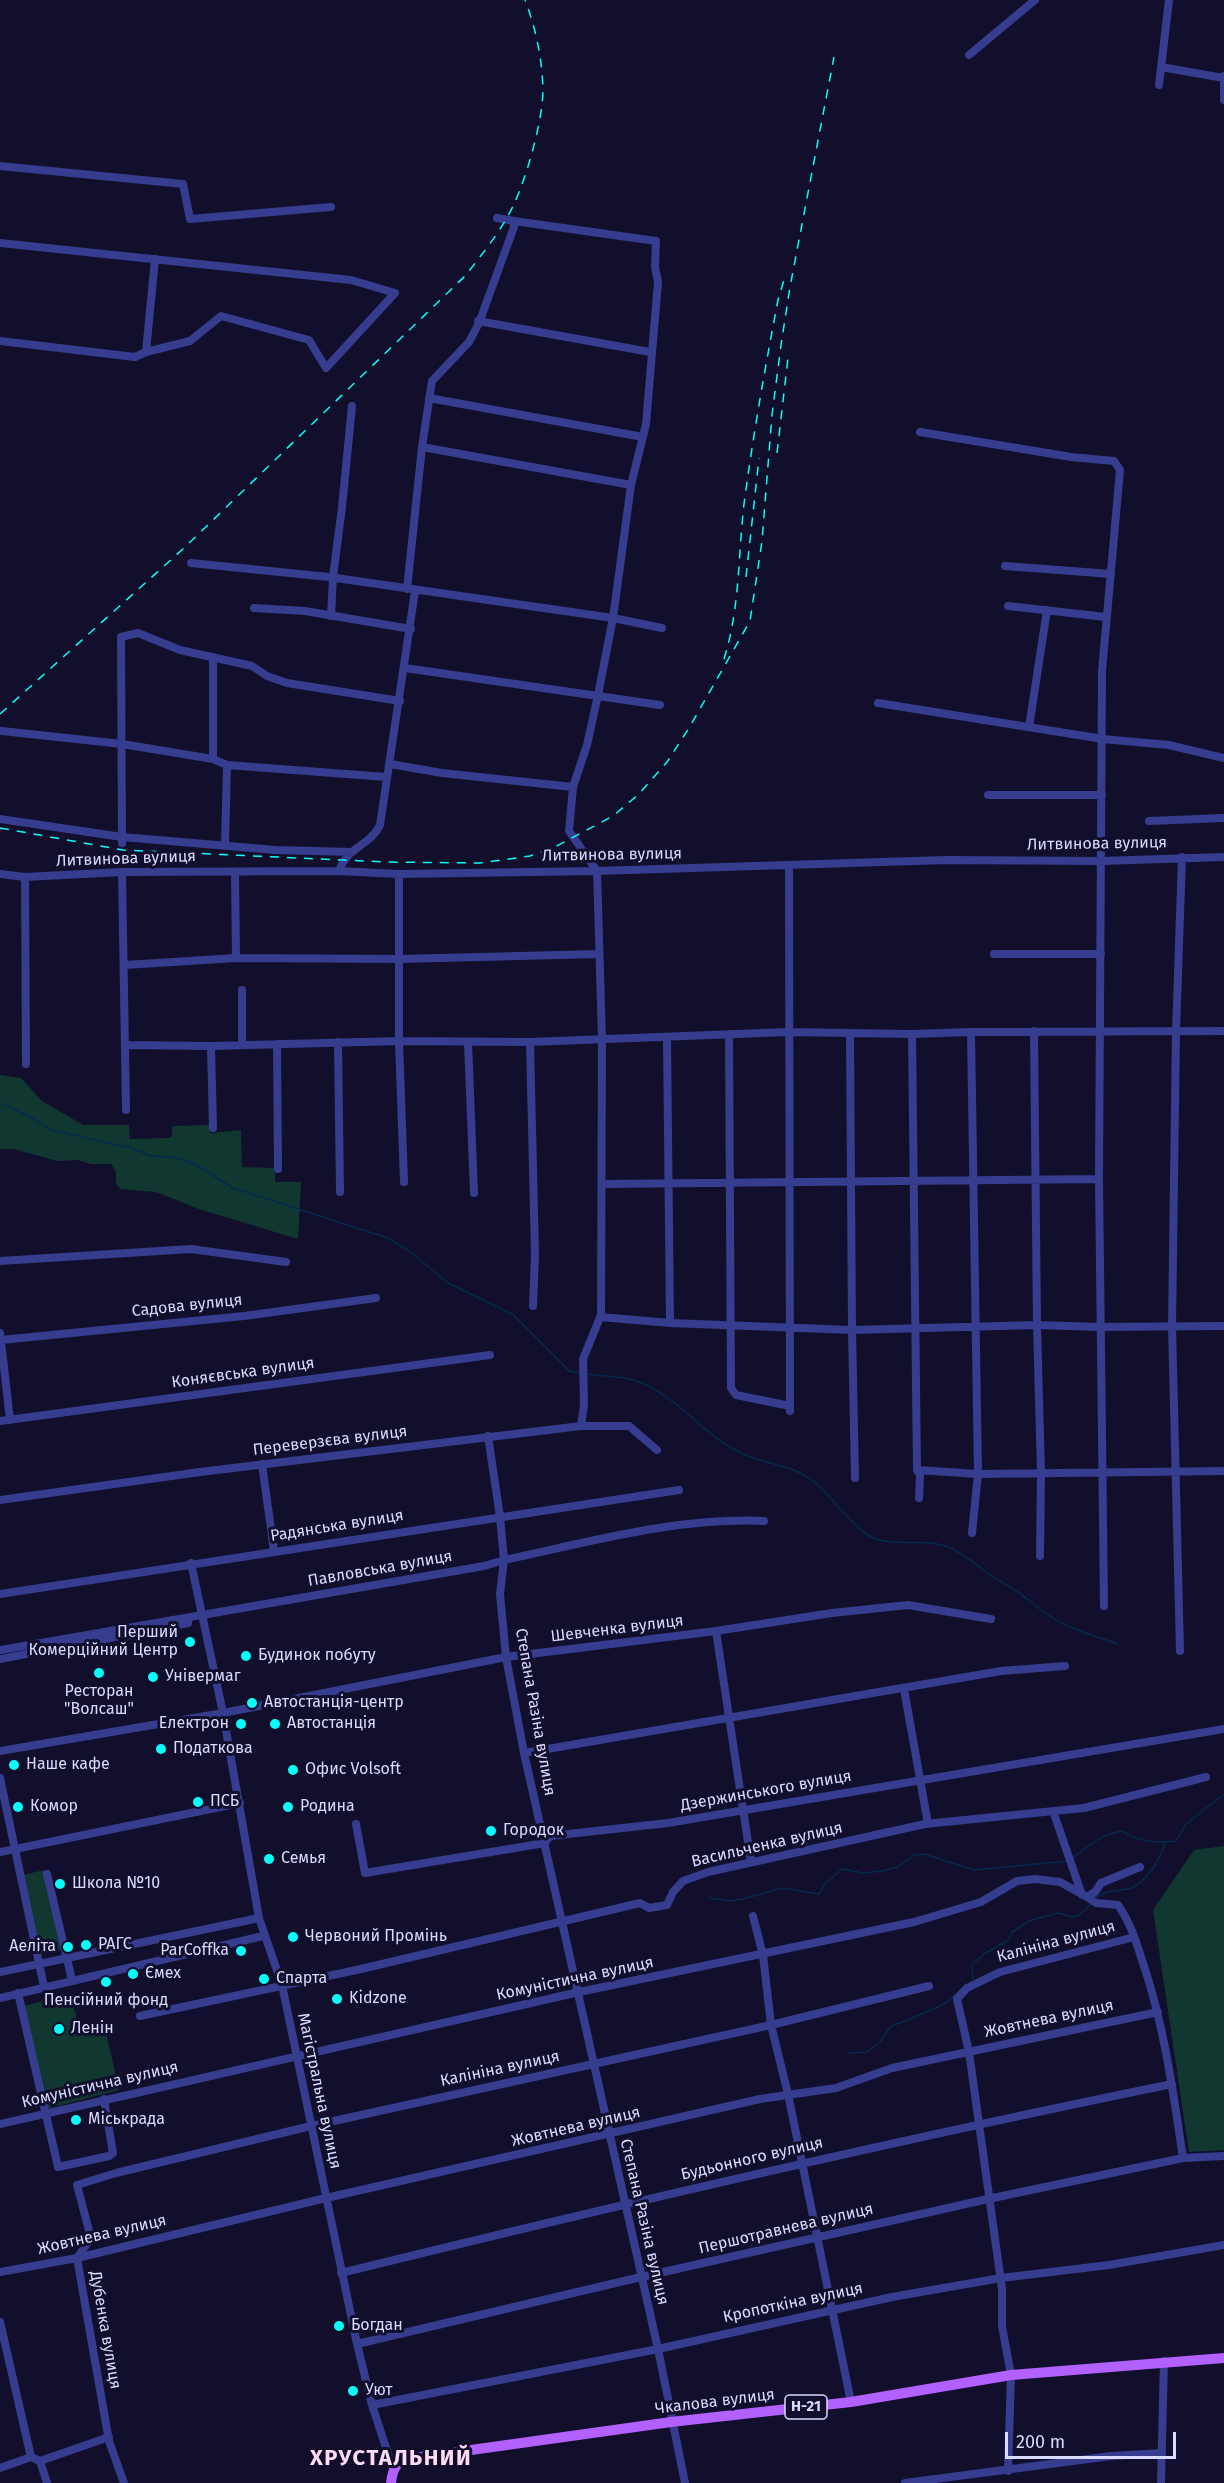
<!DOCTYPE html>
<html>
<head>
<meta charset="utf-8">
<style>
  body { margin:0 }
  #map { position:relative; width:1224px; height:2483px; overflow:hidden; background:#110f2c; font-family:"Fira Sans",sans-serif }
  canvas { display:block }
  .scale { position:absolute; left:1005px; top:2432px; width:171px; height:27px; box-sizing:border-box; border:3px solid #dadaff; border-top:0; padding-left:8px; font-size:18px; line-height:21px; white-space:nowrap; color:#dadaff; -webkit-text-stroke:4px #110f2c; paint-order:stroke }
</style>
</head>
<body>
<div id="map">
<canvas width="1224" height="2483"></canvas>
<div class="scale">200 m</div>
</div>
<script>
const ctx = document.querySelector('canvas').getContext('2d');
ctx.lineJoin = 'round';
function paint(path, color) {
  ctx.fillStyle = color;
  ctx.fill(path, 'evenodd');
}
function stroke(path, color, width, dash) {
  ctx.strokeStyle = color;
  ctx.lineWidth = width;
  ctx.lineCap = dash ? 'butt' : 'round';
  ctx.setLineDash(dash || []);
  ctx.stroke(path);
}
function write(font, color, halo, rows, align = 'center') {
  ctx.font = font + ' "Fira Sans",sans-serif';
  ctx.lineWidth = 6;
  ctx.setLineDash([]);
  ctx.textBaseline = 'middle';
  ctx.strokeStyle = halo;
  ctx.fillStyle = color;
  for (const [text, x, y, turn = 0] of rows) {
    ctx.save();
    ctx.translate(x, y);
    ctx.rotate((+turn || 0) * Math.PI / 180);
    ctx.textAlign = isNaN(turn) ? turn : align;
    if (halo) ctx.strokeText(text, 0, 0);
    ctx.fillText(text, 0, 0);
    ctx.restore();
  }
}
paint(new Path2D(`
  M0 1075 21 1078 42 1101 83 1125H129L130 1139 169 1138 172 1136V1126L210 1125V1133L241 1130 242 1167 275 1168V1182H301L298 1239 199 1209 156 1192 120 1189 116 1184V1172L111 1164H91L78 1160 57 1161 14 1149H0Z
  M1224 1846V2150L1189 2152 1153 1910 1194 1850Z
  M44 1870 61 1950 40 1955 23 1875Z
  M70 1994 81 2033 105 2028 119 2090 46 2109 24 2006Z`), '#113731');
stroke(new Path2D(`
  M0 1103 32 1118 51 1130 131 1148 151 1156 172 1157 195 1164 233 1188 388 1238 412 1253 448 1283 512 1314 569 1371 580 1373
  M588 1374C606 1377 624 1375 642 1383 681 1400 700 1432 737 1451 761 1464 786 1463 809 1478 832 1494 845 1520 868 1535 892 1549 923 1537 948 1547 963 1553 974 1563 986 1572 994 1579 1005 1583 1013 1589 1026 1597 1037 1608 1050 1616 1070 1630 1094 1635 1117 1644
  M1074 1857C1090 1845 1102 1834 1122 1831 1137 1842 1158 1843 1176 1841L1186 1824 1224 1794
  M710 1898 729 1901 743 1899 782 1888 819 1894 826 1883 842 1869 863 1873 882 1871 898 1867 914 1855 924 1854 974 1870 1068 1861
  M1095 1899C1104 1889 1119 1892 1131 1888 1147 1882 1160 1859 1165 1843
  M973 1982 972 1965 984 1954 1008 1940 1012 1932 1031 1920 1058 1913 1073 1917 1078 1916 1092 1903
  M849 2053 867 2052 881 2041 890 2027 936 2008 947 2002 961 1989`), '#06294e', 1.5);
stroke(new Path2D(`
  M969 55 1035 0
  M1161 67 1224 78
  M1224 76V100
  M1159 85 1169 0
  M0 166 183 184 190 219 331 207
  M514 221 656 241 655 267 658 282 646 424 631 485 613 618 598 695 587 745 573 787 569 831 597 871 602 1039 601 1315 583 1359 584 1405 581 1426
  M0 243 351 280 395 293 326 368 309 340 221 316 190 341 146 352 135 357 0 341
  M478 321 650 352
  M146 352 155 259
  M429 398 643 437
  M920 432 1071 457 1114 461 1120 470 1102 671 1099 1179 1104 1606
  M422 447 631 485
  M191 563 329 577 613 618 662 628
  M1005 566 1111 574
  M407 589 422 447 432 381 469 342 479 323 514 227V221L497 218
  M1008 606 1106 617
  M254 608 305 611 411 629
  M331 616 333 577 342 507 352 406
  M213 657V759
  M405 668 660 705
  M878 703 1103 739 1169 745 1224 758
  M1029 727 1047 610
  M2 731 122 744 213 759 227 765 386 777
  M390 764 442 773 573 787
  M988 795H1102
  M0 819 122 837 276 850 352 852
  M1149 821 1224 818
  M122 843 121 637 138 633 180 650 252 666 267 676 287 683 400 701
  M225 845 227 765
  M789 865 790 1411
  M339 871C348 846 371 845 380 825L415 591
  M122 872 126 1110
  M235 872 236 958
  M0 874 25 877 122 872 339 871 399 874 597 871 945 860 1102 861 1224 857
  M399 874V1041L404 1182
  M25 877 26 1064
  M994 954H1101
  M125 965 236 958 400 959 599 954
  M1034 1031 1037 1325 1041 1473 1040 1556
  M971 1032 978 1474 972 1533
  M729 1034 731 1388 736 1395 790 1406
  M850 1034 852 1330 855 1478
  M912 1034 917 1470 920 1475 919 1498
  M667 1037 670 1323 852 1330 1037 1325 1099 1327 1224 1326
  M338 1042 340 1192
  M468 1042 474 1193
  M530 1042 535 1255 533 1306
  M277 1044 278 1169
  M126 1045 211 1046 399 1041 530 1042 788 1032 912 1034 971 1032 1224 1031
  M242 1045V990
  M211 1046 213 1128
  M602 1184 1099 1179
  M0 1261 191 1249 286 1262
  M600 1317 670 1323
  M0 1333 10 1420
  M1 1340 244 1316 376 1298
  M0 1421 490 1355
  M488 1436 500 1517 504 1560 500 1594 506 1657 524 1753 658 2349 685 2483
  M262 1464 274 1551
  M917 1470 978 1474 1224 1471
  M0 1500 200 1472 581 1426H629L657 1450
  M191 1563 223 1713 259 1918 282 1985 357 2344 372 2405 393 2469
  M0 1594 679 1490
  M716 1631 751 1862
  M0 1650 484 1566 504 1560C589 1542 677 1517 764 1521
  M1180 1651 1172 1326 1176 1032 1182 857
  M0 1659 188 1623
  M904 1689 928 1824
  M0 1751 223 1713 506 1657 716 1631 832 1613 908 1605 991 1619
  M524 1753 1001 1671 1065 1666
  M0 1778 44 1987
  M1053 1811 1082 1895
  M356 1824 365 1873 545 1843 550 1836 668 1823 1224 1729
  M0 1852 240 1803
  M47 1874 72 1980
  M1087 1897 1096 1903 1118 1905C1130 1922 1136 1941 1142 1960 1164 2024 1173 2091 1183 2158
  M753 1916 763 1955 771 2025 788 2094 851 2402
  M0 1972 259 1918
  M18 1993 58 2167 109 2156 113 2153 104 2099
  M0 1998 263 1936
  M140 2016 361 1969 640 1903 649 1908 667 1905 673 1892 683 1881 708 1872 925 1824 1084 1808 1206 1777
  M0 2124 579 1992 914 1922 981 1902 1017 1881 1035 1879 1060 1882 1087 1897 1095 1892 1101 1883 1140 1867
  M0 2272 77 2258 326 2198 760 2099 836 2088 892 2068 1158 2012
  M341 2273C617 2205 893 2141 1172 2084
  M0 2322 31 2457
  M357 2344 641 2277 988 2199 1183 2158 1224 2156
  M372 2405 658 2349 892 2297 1001 2278 1109 2265 1224 2245
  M40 2461 47 2483
  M0 2468 31 2457 40 2461 109 2437
  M1008 2471 1011 2375 1002 2326V2289L969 2052 957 1999 967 1988 1000 1972 1134 1937
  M124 2483 109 2441 77 2258 91 2238 77 2185 116 2173 311 2126 771 2025 929 1986
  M905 2483 1111 2456 1162 2453
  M1161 2483 1164 2361`), '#363d8f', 8);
stroke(new Path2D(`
  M391 2483C393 2466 397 2461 414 2458L671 2422 851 2402 1011 2375 1224 2358`), '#b261ff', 10);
stroke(new Path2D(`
  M777 453 788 358
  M746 577 759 458
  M724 659C740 608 738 557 744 504 753 436 765 368 778 300L784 280
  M0 714 184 548 465 276C483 253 502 230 514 204 527 176 543 120 543 89 542 58 536 29 525 0
  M0 828 123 850 386 862 480 863 530 856 555 847 613 816 639 794 667 762 689 728 750 621 762 541 772 415 781 345 790 287 834 57`), '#06fffb', 1.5, [9, 8]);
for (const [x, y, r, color] of [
  [190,1642,6,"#06fffb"],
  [246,1656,6,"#06fffb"],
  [99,1673,6,"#06fffb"],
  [153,1677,6,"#06fffb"],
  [252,1703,6,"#06fffb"],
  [241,1724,6,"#06fffb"],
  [275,1724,6,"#06fffb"],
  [161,1749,6,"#06fffb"],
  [14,1765,6,"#06fffb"],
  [293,1770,6,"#06fffb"],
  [198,1802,6,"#06fffb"],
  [18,1807,6,"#06fffb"],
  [288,1807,6,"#06fffb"],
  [491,1831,6,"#06fffb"],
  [269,1859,6,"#06fffb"],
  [60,1884,6,"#06fffb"],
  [293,1937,6,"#06fffb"],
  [86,1945,6,"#06fffb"],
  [68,1947,6,"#06fffb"],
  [241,1951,6,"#06fffb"],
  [133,1974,6,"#06fffb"],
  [264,1979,6,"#06fffb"],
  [106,1982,6,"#06fffb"],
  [337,1999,6,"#06fffb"],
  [59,2029,6,"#06fffb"],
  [76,2120,6,"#06fffb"],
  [339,2326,6,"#06fffb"],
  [353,2391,6,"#06fffb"]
]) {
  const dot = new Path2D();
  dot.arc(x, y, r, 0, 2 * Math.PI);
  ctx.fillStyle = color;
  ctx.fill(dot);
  stroke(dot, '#110f2c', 2);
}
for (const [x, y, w] of [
  [806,2407,42]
]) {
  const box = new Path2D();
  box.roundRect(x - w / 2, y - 12, w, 24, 4.5);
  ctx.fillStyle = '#110f2c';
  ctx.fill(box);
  stroke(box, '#dadaff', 1.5);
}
write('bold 15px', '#dadaff', null, [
  ["Н-21",806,2407]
]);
write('16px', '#dadaff', '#110f2c', [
  ["Литвинова вулиця",1097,844,-1],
  ["Литвинова вулиця",612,855,-1],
  ["Литвинова вулиця",126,859,-2],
  ["Садова вулиця",187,1306,-6],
  ["Коняєвська вулиця",243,1373,-8],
  ["Переверзєва вулиця",330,1441,-7],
  ["Радянська вулиця",337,1526,-9],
  ["Павловська вулиця",380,1569,-10],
  ["Шевченка вулиця",617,1629,-7],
  ["Степана Разіна вулиця",535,1712,80],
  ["Дзержинського вулиця",766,1791,-10],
  ["Васильченка вулиця",767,1845,-13],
  ["Калініна вулиця",1056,1942,-15],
  ["Комуністична вулиця",575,1979,-12],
  ["Жовтнева вулиця",1049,2019,-12],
  ["Калініна вулиця",500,2069,-12],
  ["Комуністична вулиця",100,2085,-13],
  ["Магістральна вулиця",319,2091,78],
  ["Жовтнева вулиця",576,2127,-13],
  ["Будьонного вулиця",752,2159,-13],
  ["Степана Разіна вулиця",644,2222,77],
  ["Першотравнева вулиця",786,2229,-13],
  ["Жовтнева вулиця",102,2235,-13],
  ["Кропоткіна вулиця",793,2303,-12],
  ["Дубенка вулиця",105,2330,80],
  ["Чкалова вулиця",715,2402,-7]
]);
write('16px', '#dadaff', '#110f2c', [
  ["Перший",178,1633,"right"],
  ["Комерційний Центр",178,1651,"right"],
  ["Будинок побуту",258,1656],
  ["Універмаг",165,1677],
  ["Ресторан",99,1692,"center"],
  ["\"Волсаш\"",99,1710,"center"],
  ["Автостанція-центр",264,1703],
  ["Електрон",229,1724,"right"],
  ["Автостанція",287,1724],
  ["Податкова",173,1749],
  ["Наше кафе",26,1765],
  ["Офис Volsoft",305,1770],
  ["ПСБ",210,1802],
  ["Комор",30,1807],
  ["Родина",300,1807],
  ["Городок",503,1831],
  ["Семья",281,1859],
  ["Школа №10",72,1884],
  ["Червоний Промінь",305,1937],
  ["РАГС",98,1945],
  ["Аеліта",56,1947,"right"],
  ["ParCoffka",229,1951,"right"],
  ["Ємех",145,1974],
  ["Спарта",276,1979],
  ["Kidzone",349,1999],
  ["Пенсійний фонд",106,2001,"center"],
  ["Ленін",71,2029],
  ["Міськрада",88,2120],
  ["Богдан",351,2326],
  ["Уют",365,2391]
], 'left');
ctx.letterSpacing = '1.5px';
write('bold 22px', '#ffdcf6', '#110f2c', [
  ["ХРУСТАЛЬНИЙ",391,2459]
]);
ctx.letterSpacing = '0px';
</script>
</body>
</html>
